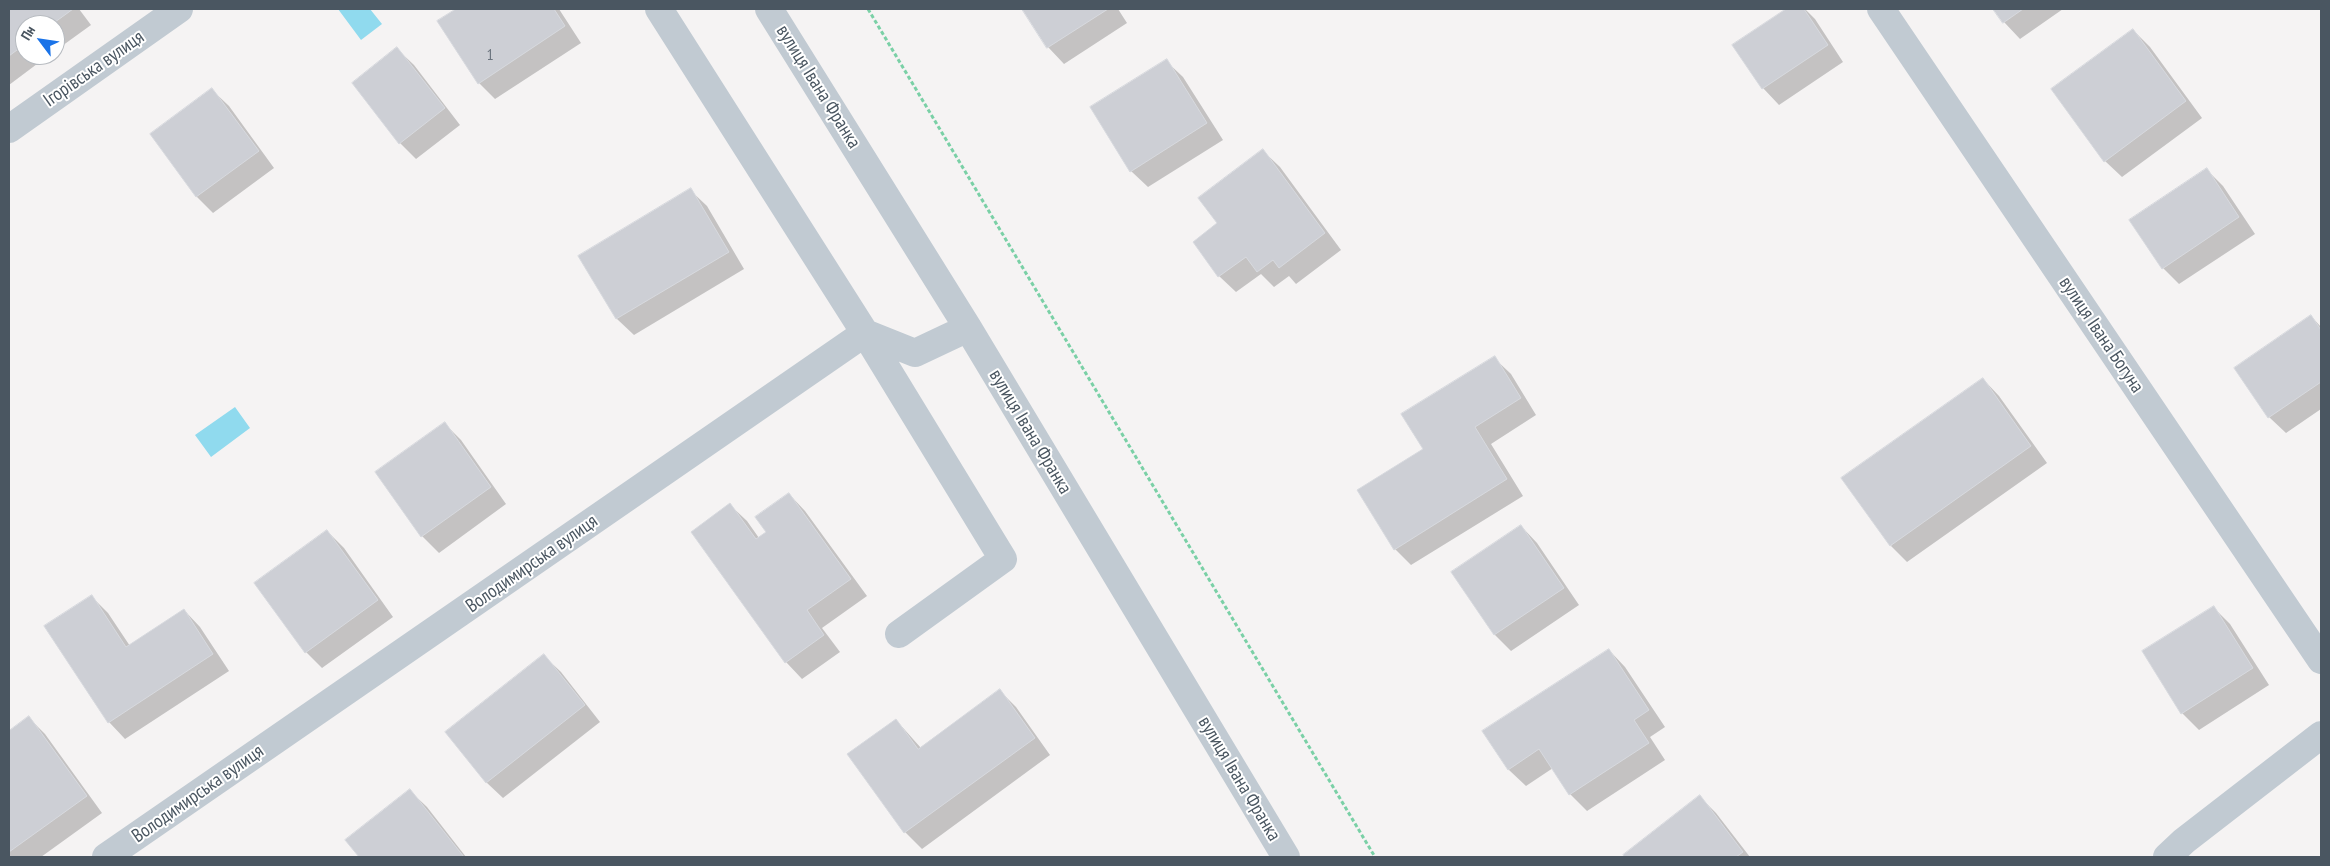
<!DOCTYPE html>
<html>
<head>
<meta charset="utf-8">
<style>
  body { margin:0 }
  #map { position:relative; width:2330px; height:866px; overflow:hidden; background:#f5f3f3; font-family:"PT Sans Narrow",sans-serif }
  canvas { display:block }
  .frame { position:absolute; inset:0; border:10px solid #4a5661; pointer-events:none }
  .north { position:absolute; left:15px; top:15px; width:50px; height:50px; box-sizing:border-box; background:#fff; border:1px solid #b7bbc0; border-radius:50%; rotate:301deg; font-size:14px; font-weight:700; line-height:20px; text-align:center; color:#4a5661 }
  .north::after { content:''; display:block; margin:auto; width:18px; height:22px; background:#1a73e8; clip-path:polygon(50% 0,100% 100%,50% 72%,0 100%) }
</style>
</head>
<body>
<div id="map">
<canvas width="2330" height="866"></canvas>
<div class="frame"></div>
<div class="north">Пн</div>
</div>
<script>
const ctx = document.querySelector('canvas').getContext('2d');
ctx.lineJoin = 'round';
function paint(path, color) {
  ctx.fillStyle = color;
  ctx.fill(path, 'evenodd');
}
function stroke(path, color, width, dash) {
  ctx.strokeStyle = color;
  ctx.lineWidth = width;
  ctx.lineCap = dash ? 'butt' : 'round';
  ctx.setLineDash(dash || []);
  ctx.stroke(path);
}
function write(font, color, halo, rows, align = 'center') {
  ctx.font = font + ' "PT Sans Narrow",sans-serif';
  ctx.lineWidth = 4;
  ctx.setLineDash([]);
  ctx.textBaseline = 'middle';
  ctx.strokeStyle = halo;
  ctx.fillStyle = color;
  for (const [text, x, y, turn = 0] of rows) {
    ctx.save();
    ctx.translate(x, y);
    ctx.rotate((+turn || 0) * Math.PI / 180);
    ctx.textAlign = isNaN(turn) ? turn : align;
    if (halo) ctx.strokeText(text, 0, 0);
    ctx.fillText(text, 0, 0);
    ctx.restore();
  }
}
paint(new Path2D(`
  M338 9H370L382 24 361 40Z
  M235 407 250 428 211 457 195 435Z`), '#90daee');
paint(new Path2D(`
  M9 9H79L91 25 55 51V25H25V55H49L9 85Z
  M458 9H559L581 43 495 99 479 83 438 22Z
  M1023 9H1118L1127 23 1064 64 1048 47Z
  M1789 9H1805L1815 19 1843 62 1779 105 1763 88 1734 46Z
  M1995 9H2063L2020 39 2004 22Z
  M2133 30 2150 47 2202 118 2122 177 2105 161Z
  M397 49 414 65 460 125 416 159 400 143Z
  M1166 61 1183 77 1223 140 1148 187 1131 171Z
  M212 90 229 106 274 168 213 213 197 197 151 134Z
  M1263 151 1280 167 1341 250 1296 284 1289 276 1274 287 1261 274 1236 292 1219 276 1194 242 1219 224Z
  M2206 169 2223 186 2255 234 2179 284 2163 268Z
  M690 190 707 206 744 269 634 335 617 319 580 256Z
  M2311 316 2321 327V409L2286 433 2269 417Z
  M1494 358 1511 374 1536 415 1491 444 1523 496 1411 565 1395 549 1425 450Z
  M1983 379 1999 396 2047 463 1907 562 1891 546Z
  M445 424 461 440 506 504 439 553 422 536 377 472Z
  M789 494 805 511 867 596 822 628 840 652 802 679 786 662 693 532 730 505 747 521 759 538 768 532Z
  M1521 526 1537 543 1579 605 1511 651 1495 635 1453 572Z
  M327 531 344 548 393 617 322 668 306 652Z
  M91 596 108 613 130 646 184 610 200 627 229 671 125 739 109 722Z
  M2214 608 2230 624 2269 685 2199 730 2182 713Z
  M1609 650 1625 667 1665 727 1650 737 1665 760 1587 811 1570 794 1553 768 1526 786 1509 770 1484 732Z
  M544 656 561 672 600 722 503 798 486 782Z
  M1000 691 1016 707 1050 755 922 849 905 832 849 754 896 720 921 748Z
  M29 718 45 734 102 813 41 857H9V732Z
  M410 791 427 807 466 857H360L347 841Z
  M1700 797 1716 813 1750 857H1626L1625 855Z`), '#0003');
const building = new Path2D(`
  M9 9H73L51 25H25V44L9 56Z
  M456 9H554L565 26 478 84 437 21Z
  M1022 9H1108L1047 48Z
  M1786 9H1804L1828 45 1762 89 1732 45Z
  M1993 9H2023L2003 23Z
  M2133 29 2186 101 2104 162 2051 89Z
  M397 47 445 108 399 144 352 83Z
  M1167 59 1207 123 1130 172 1090 107Z
  M212 88 259 151 196 197 150 134Z
  M1263 149 1325 233 1279 268 1273 260 1257 272 1246 257 1218 277 1193 242 1217 223 1198 198Z
  M2207 168 2239 217 2162 269 2129 220Z
  M691 188 729 252 616 319 578 256Z
  M2311 315 2321 330V382L2268 418 2234 368Z
  M1495 356 1521 398 1475 427 1507 479 1394 550 1357 490 1423 449 1401 414Z
  M1983 378 2031 446 1890 546 1841 478Z
  M445 422 491 487 421 537 375 472Z
  M789 493 851 579 807 610 824 635 785 663 691 532 730 503 756 539 766 532 755 517Z
  M1521 525 1564 588 1494 635 1451 572Z
  M327 530 378 600 305 653 254 583Z
  M92 595 126 647 184 609 213 654 108 723 44 626Z
  M2214 606 2253 668 2181 714 2142 651Z
  M1609 649 1649 710 1634 720 1649 743 1569 795 1539 749 1508 770 1482 731Z
  M544 654 585 705 486 783 445 732Z
  M1000 689 1035 738 904 833 847 754 896 719 918 749Z
  M29 716 87 796 9 852V731Z
  M410 789 464 857H359L345 840Z
  M1700 795 1743 852 1736 857H1625L1623 855Z`);
paint(building, '#cdcfd5');
stroke(building, '#d7d9de', 1);
stroke(new Path2D(`
  M868 9 1375 857`), '#7ad0a6', 3, [4, 2.5]);
stroke(new Path2D(`
  M659 9 865 333 1003 559 899 634
  M769 9 968 328 1286 857
  M1881 9 2321 660
  M9 129 179 9
  M106 857 865 333 915 353 968 328
  M2167 857 2184 841 2321 735`), '#c1cad2', 28);
write('16px', '#6b747e', null, [
  ["1",490,55]
]);
write('19px', '#4a5661', '#fff', [
  ["Ігорівська вулиця",94,69,-35],
  ["вулиця Івана Франка",818,87,58],
  ["вулиця Івана Богуна",2101,335,56],
  ["вулиця Івана Франка",1030,432,59],
  ["Володимирська вулиця",532,564,-35],
  ["вулиця Івана Франка",1239,779,59],
  ["Володимирська вулиця",198,794,-35]
]);
</script>
</body>
</html>
